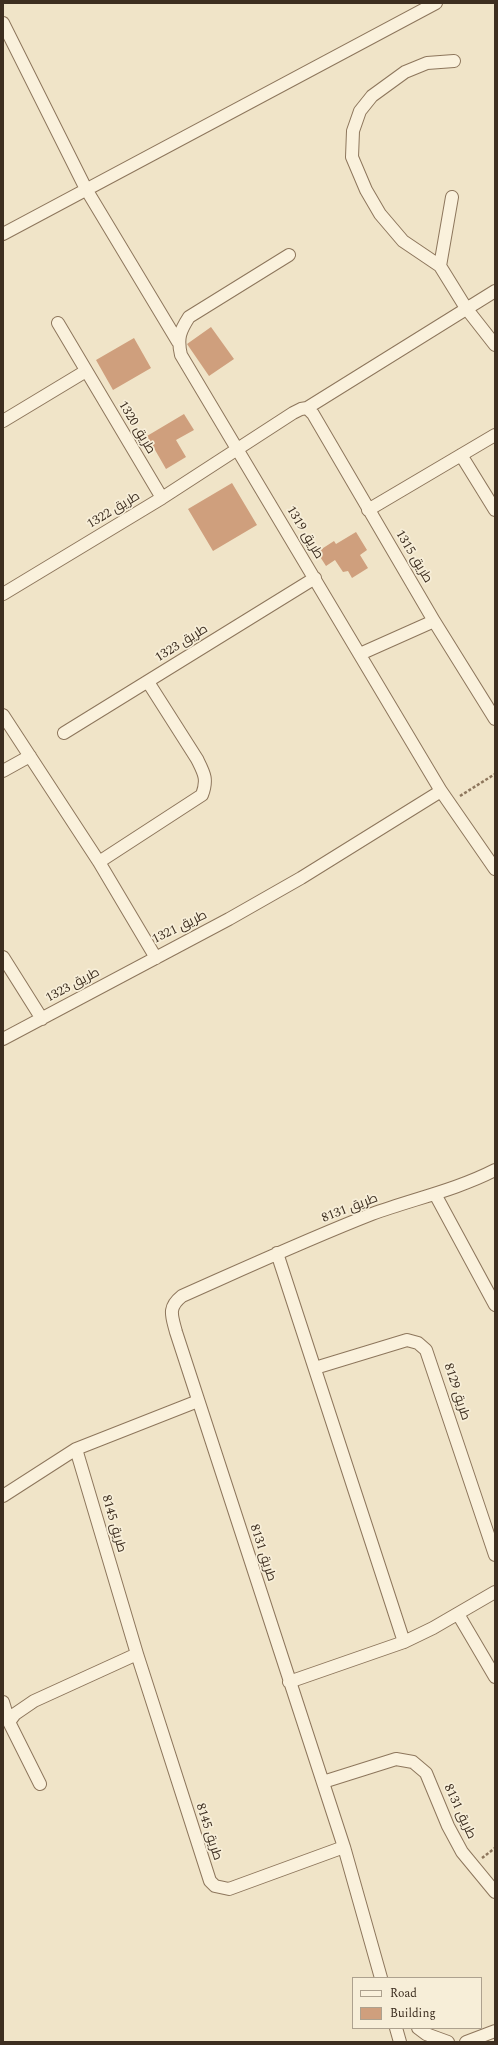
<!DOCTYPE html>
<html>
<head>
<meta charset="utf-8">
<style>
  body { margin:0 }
  #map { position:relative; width:498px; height:2045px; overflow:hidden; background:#f0e4c8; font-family:Spectral,serif }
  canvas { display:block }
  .frame { position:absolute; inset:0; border:4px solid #3d2e20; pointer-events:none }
  .legend { position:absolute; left:352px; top:1977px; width:130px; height:52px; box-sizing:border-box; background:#f7eed8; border:1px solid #ada18e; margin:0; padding:5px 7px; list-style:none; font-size:12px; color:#3d2e20 }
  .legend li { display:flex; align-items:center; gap:8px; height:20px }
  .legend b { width:20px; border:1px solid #ada18e }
</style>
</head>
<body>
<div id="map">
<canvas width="498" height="2045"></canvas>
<div class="frame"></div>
<ul class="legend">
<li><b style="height:5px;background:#faf1dc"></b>Road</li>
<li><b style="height:11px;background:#cf9f7d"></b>Building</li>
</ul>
</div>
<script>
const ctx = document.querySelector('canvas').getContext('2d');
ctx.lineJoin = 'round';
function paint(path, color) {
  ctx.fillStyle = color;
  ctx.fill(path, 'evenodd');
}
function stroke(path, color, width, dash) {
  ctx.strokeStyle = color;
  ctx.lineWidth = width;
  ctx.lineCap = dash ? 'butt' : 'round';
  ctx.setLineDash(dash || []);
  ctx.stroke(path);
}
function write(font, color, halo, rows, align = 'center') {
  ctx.font = font + ' Spectral,Cairo,serif';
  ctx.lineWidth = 3.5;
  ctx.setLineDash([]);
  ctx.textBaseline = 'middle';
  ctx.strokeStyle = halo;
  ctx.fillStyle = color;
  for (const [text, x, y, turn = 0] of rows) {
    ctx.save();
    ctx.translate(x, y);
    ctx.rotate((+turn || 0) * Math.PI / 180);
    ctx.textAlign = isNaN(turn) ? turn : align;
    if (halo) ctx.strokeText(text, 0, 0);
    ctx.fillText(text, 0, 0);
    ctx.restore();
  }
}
paint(new Path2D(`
  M211 327 234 359 209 376 187 344Z
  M134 338 151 368 113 390 96 360Z
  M184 414 194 430 176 440 186 457 166 469 147 436Z
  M232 483 257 525 213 551 188 509Z
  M356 532 367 550 360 555 368 568 352 578 348 571 343 572 335 560 326 566 317 552 334 541 336 544Z`), '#cf9f7d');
const minor = new Path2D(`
  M3 23 86 189 178 342
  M454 61 427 63 405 72 372 96 360 111 353 131 352 157 366 190 380 214 403 241 440 266 466 308 495 345
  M3 234 436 3
  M289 255 189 317C180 331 177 338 181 355L441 791 495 869
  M440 266 452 197
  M58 323 162 498
  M307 408 313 414 434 621 495 719
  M3 421 86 371
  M461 455 495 510
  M368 510 495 435
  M3 594 162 498 293 413 301 409 307 408 495 291
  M360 654 434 621
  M3 715 99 862 156 958
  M64 733 315 578
  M3 771 30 756
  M99 862 202 795C208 779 204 773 197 759L148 682
  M3 957 42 1019
  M3 1039 229 919 301 878 441 791
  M435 1194 495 1305
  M277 1253 404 1642
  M315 1368 407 1340 418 1343 426 1350 495 1555
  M76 1449 137 1654 210 1881 215 1886 229 1889 344 1847
  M3 1496 76 1449 198 1401
  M458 1614 495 1677
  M289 1682 404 1642 433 1628 495 1592
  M3 1702 9 1722 40 1784
  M9 1722 15 1714 34 1701 137 1654
  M323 1782 396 1759 413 1762 426 1773 448 1826 462 1852 495 1892
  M381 1978 344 1847 176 1332C172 1316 167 1308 182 1296 245 1268 308 1239 372 1214 413 1199 456 1190 495 1170
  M396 2028 400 2042
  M418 2028 426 2034 448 2042
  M466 2042 495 2031`);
stroke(minor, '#8d765c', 14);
stroke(new Path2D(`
  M460 796 495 774
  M482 1858 495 1848`), '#8d765c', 2.5, [3, 2]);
stroke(minor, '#faf1dc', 12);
write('13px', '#3d2e20', '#f7eed8', [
  ["طريق 1320",136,428,59],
  ["طريق 1322",114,511,-31],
  ["طريق 1319",304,533,59],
  ["طريق 1315",413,557,59],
  ["طريق 1323",182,644,-32],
  ["طريق 1321",180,928,-26],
  ["طريق 1323",73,986,-28],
  ["طريق 8131",350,1209,-21],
  ["طريق 8129",456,1392,72],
  ["طريق 8145",113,1524,74],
  ["طريق 8131",262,1553,72],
  ["طريق 8131",459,1812,65],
  ["طريق 8145",208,1832,72]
]);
</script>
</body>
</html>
